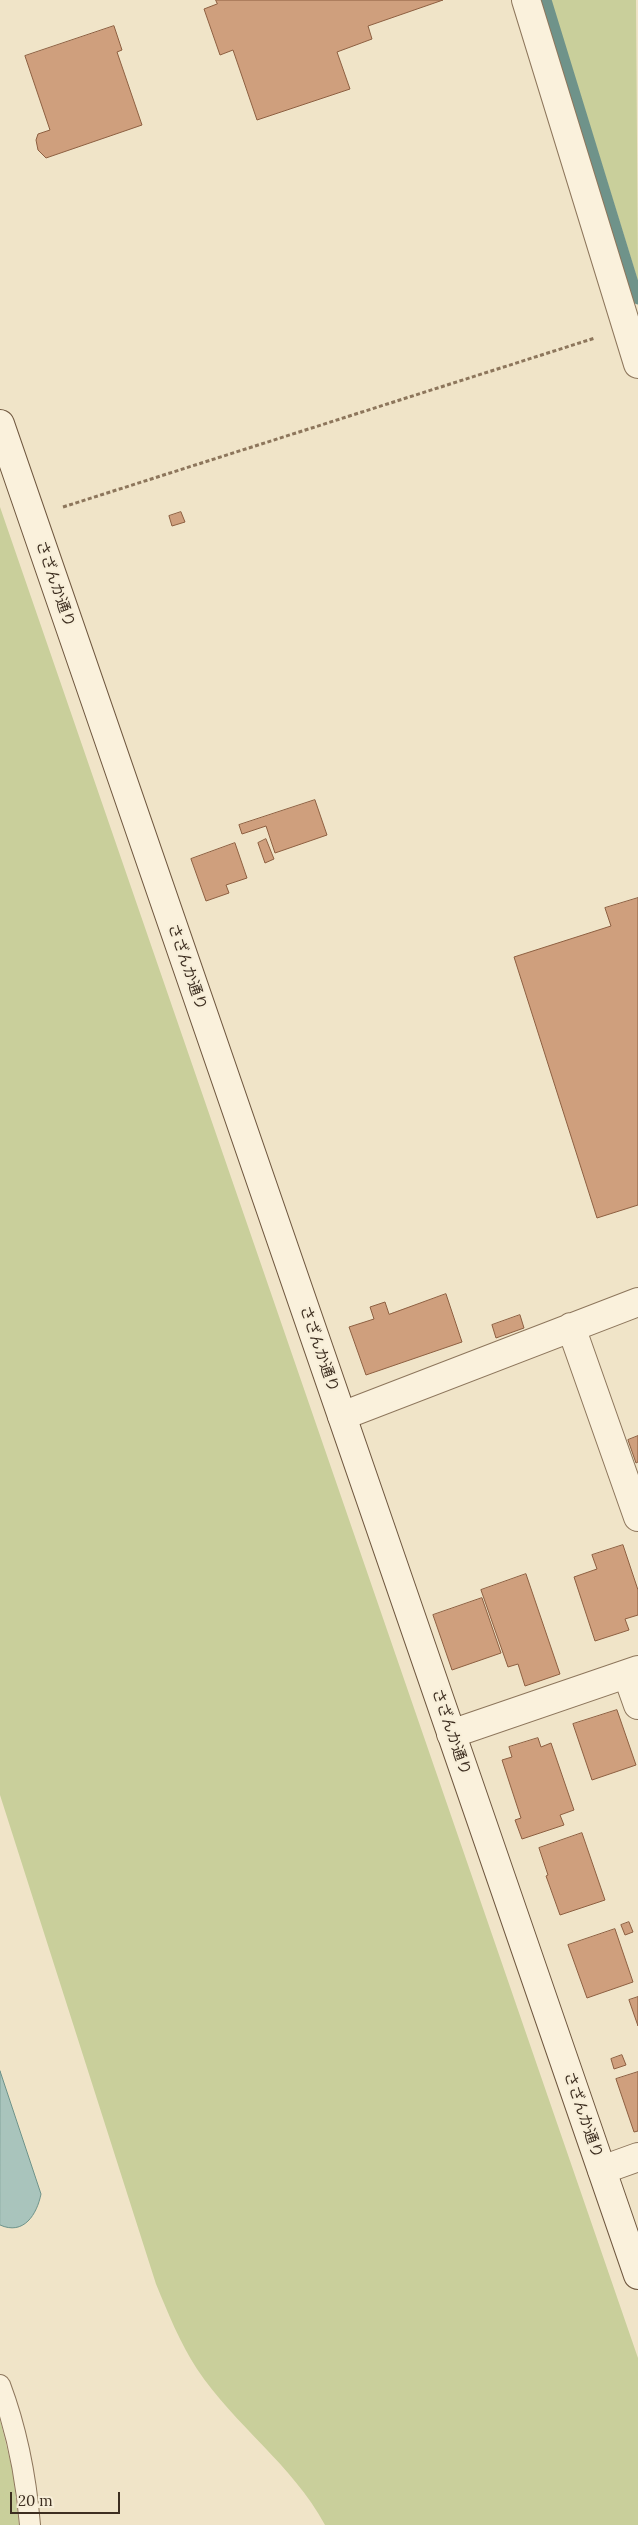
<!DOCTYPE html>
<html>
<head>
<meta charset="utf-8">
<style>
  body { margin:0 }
  #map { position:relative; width:638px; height:2525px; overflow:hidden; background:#f0e4c8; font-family:Lora,serif }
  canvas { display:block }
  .scale { position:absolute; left:10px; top:2492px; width:110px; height:22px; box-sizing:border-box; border:2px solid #3d2e20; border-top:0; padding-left:6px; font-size:15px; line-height:18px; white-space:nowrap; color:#3d2e20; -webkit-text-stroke:4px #f7eed8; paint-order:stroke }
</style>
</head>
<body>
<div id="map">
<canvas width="638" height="2525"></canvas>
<div class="scale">20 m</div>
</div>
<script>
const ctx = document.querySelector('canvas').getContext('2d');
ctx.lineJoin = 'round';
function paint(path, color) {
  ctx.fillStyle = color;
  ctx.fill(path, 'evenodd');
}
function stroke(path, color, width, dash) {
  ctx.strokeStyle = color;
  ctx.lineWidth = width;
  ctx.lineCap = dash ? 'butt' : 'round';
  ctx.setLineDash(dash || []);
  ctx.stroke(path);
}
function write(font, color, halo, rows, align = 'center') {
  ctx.font = font + ' Lora,"Noto Sans JP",serif';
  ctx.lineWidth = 4;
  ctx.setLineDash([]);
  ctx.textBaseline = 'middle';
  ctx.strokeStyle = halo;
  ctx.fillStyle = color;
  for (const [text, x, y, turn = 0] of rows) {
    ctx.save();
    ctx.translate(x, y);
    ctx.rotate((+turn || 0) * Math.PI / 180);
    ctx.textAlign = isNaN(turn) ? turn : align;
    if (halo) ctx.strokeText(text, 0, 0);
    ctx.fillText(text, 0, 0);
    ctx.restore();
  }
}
paint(new Path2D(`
  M551 0H636L638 281Z
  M0 507 638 2358V2525H325C292 2464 235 2426 197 2369 180 2343 168 2313 156 2284L0 1795Z
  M0 2419 13 2473 19 2525H0Z`), '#c9cf9b');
const water = new Path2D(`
  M0 2071 41 2194C37 2214 24 2236 0 2225Z`);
paint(water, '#a9c4bc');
stroke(water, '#6f938a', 1);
stroke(new Path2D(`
  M546 0 638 299`), '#6f938a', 11);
const building = new Path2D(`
  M216 0H443L368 26 372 39 337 52 350 89 257 120 233 50 220 55 204 9 217 4Z
  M114 26 122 50 117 52 142 125 46 158 38 150 36 140 38 134 50 130 25 56Z
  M181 512 185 522 172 526 169 516Z
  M315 800 327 835 275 853 266 826 242 834 239 825Z
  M266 839 274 859 265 863 258 843Z
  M235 843 247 878 226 885 229 893 206 901 191 859Z
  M638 898V1205L597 1218 514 957 611 926 605 908Z
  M446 1294 462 1342 366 1375 349 1327 374 1319 370 1307 385 1302 389 1314Z
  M520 1315 524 1328 496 1338 492 1325Z
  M638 1436V1462L636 1463 628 1440Z
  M623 1545 638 1590V1615L625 1619 629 1630 595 1641 574 1577 597 1569 592 1555Z
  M526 1574 560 1674 525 1686 518 1664 508 1667 481 1590Z
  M482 1598 501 1653 452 1670 433 1615Z
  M617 1710 636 1765 592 1780 573 1724Z
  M538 1738 541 1747 551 1743 574 1810 560 1815 564 1825 522 1839 515 1820 521 1818 502 1760 512 1757 509 1747Z
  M582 1833 605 1900 560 1915 546 1876 548 1875 539 1848Z
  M629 1922 633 1932 625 1935 621 1925Z
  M615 1929 633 1982 587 1998 568 1945Z
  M638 1997V2026L629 2000Z
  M622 2055 626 2065 614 2069 611 2059Z
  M638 2072V2131L634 2132 616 2079Z`);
paint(building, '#cf9f7d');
stroke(building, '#8d5f41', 1);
const lane = new Path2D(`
  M0 2385C17 2430 26 2477 30 2525`);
const street = new Path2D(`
  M526 0 638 364
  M571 1327 638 1517
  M342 1416 638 1302
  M627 1674 638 1705
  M451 1734 638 1670
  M602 2170 638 2157`);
const secondary = new Path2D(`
  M0 424 638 2275`);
stroke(lane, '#8d765c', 22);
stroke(street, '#8d765c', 30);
stroke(secondary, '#6f573f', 30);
stroke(new Path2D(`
  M63 507 595 338`), '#8d765c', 3, [4, 2.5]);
stroke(lane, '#faf1dc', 20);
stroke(street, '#faf1dc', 28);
stroke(secondary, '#faf1dc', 28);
write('15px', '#3d2e20', '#f7eed8', [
  ["さざんか通り",55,584,71],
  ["さざんか通り",187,967,71],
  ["さざんか通り",319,1349,71],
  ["さざんか通り",451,1732,71],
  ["さざんか通り",583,2115,71]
]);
</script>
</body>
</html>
